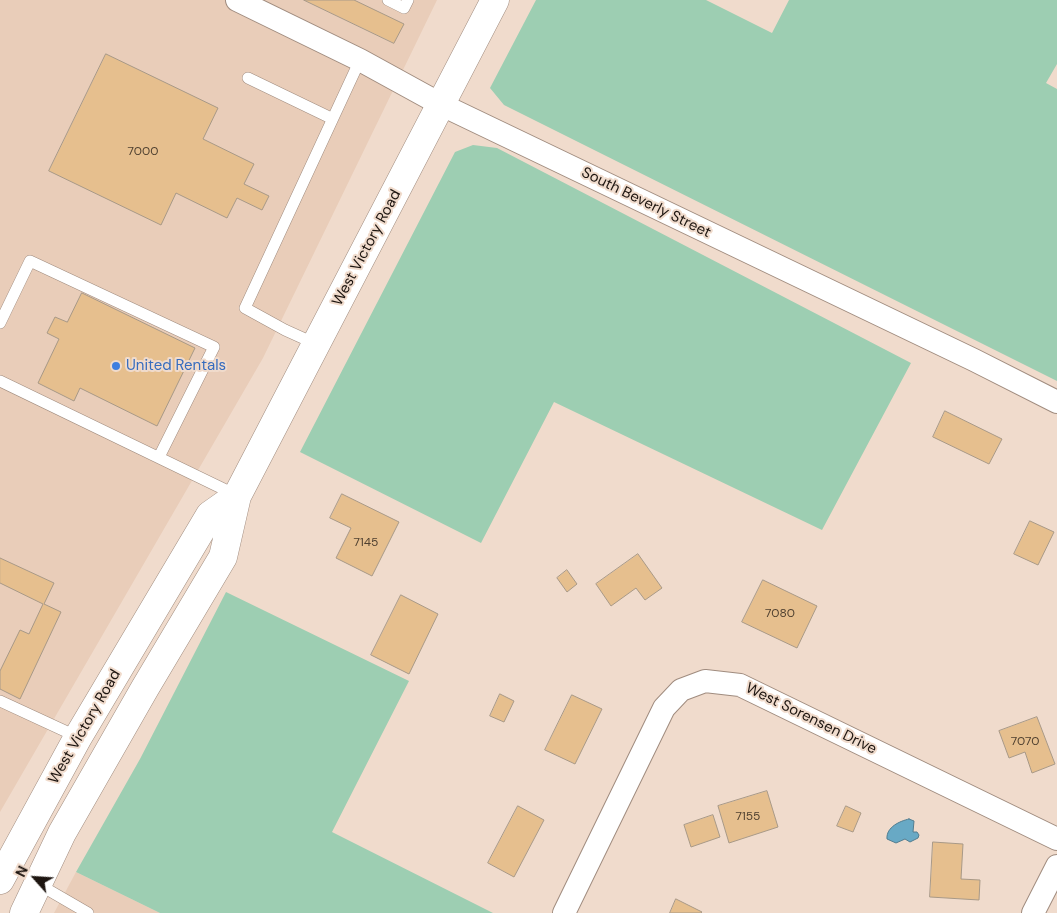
<!DOCTYPE html>
<html>
<head>
<meta charset="utf-8">
<style>
  body { margin:0 }
  #map { position:relative; width:1057px; height:913px; overflow:hidden; background:#f0dbcc; font-family:"DM Sans",sans-serif }
  canvas { display:block }
  .north { position:absolute; left:10px; top:853px; width:50px; height:50px; -webkit-text-stroke:4px #f0dbcc; paint-order:stroke; rotate:296deg; font-size:14px; font-weight:700; line-height:20px; text-align:center; color:#1d1510 }
  .north::after { content:''; display:block; margin:auto; width:18px; height:22px; background:#1d1510; clip-path:polygon(50% 0,100% 100%,50% 72%,0 100%) }
</style>
</head>
<body>
<div id="map">
<canvas width="1057" height="913"></canvas>
<div class="north">N</div>
</div>
<script>
const ctx = document.querySelector('canvas').getContext('2d');
ctx.lineJoin = 'round';
function paint(path, color) {
  ctx.fillStyle = color;
  ctx.fill(path, 'evenodd');
}
function stroke(path, color, width, dash) {
  ctx.strokeStyle = color;
  ctx.lineWidth = width;
  ctx.lineCap = dash ? 'butt' : 'round';
  ctx.setLineDash(dash || []);
  ctx.stroke(path);
}
function write(font, color, halo, rows, align = 'center') {
  ctx.font = font + ' "DM Sans",sans-serif';
  ctx.lineWidth = 4;
  ctx.setLineDash([]);
  ctx.textBaseline = 'middle';
  ctx.strokeStyle = halo;
  ctx.fillStyle = color;
  for (const [text, x, y, turn = 0] of rows) {
    ctx.save();
    ctx.translate(x, y);
    ctx.rotate((+turn || 0) * Math.PI / 180);
    ctx.textAlign = isNaN(turn) ? turn : align;
    if (halo) ctx.strokeText(text, 0, 0);
    ctx.fillText(text, 0, 0);
    ctx.restore();
  }
}
paint(new Path2D(`
  M0 0H437L263 358 0 812Z
  M76 872 160 913H54Z`), '#e9cdb9');
paint(new Path2D(`
  M536 0H706L772 33 789 0H1057V64L1046 83 1057 89V381L504 105 490 88Z
  M473 145 497 148 911 363 822 530 554 402 481 543 300 452 455 152Z
  M226 592 409 681 332 832 493 913H160L76 872 140 759Z`), '#9dceb2');
const water = new Path2D(`
  M909 819 914 821 913 832H917L919 835 918 838 910 842 905 839 896 843 887 839C886 827 900 821 909 819Z`);
paint(water, '#68a9c5');
stroke(water, '#527d8f', 1);
const building = new Path2D(`
  M304 0H354L404 24 394 43Z
  M106 54 218 108 203 139 254 164 244 184 269 196 262 210 237 198 227 218 176 193 161 225 49 171Z
  M82 293 195 348 157 426 80 388 74 401 38 383 59 339 47 333 55 317 67 322Z
  M945 411 1002 439 989 464 933 437Z
  M342 494 399 522 372 576 336 558 351 528 330 518Z
  M1030 521 1054 532 1038 565 1014 554Z
  M638 554 662 588 645 600 636 588 611 606 596 584Z
  M0 558 54 583 44 604 61 612 20 699 0 689V671L20 630 29 634 43 604 0 583Z
  M567 570 577 584 567 592 557 578Z
  M763 580 817 606 797 648 742 622Z
  M401 595 438 614 409 674 371 655Z
  M500 694 514 701 504 722 490 716Z
  M572 695 602 709 575 764 545 750Z
  M1037 717 1055 764 1032 773 1025 752 1009 758 999 731Z
  M767 791 778 827 729 843 718 806Z
  M518 806 544 820 514 877 488 863Z
  M846 806 861 813 853 832 837 826Z
  M713 815 720 837 691 847 684 825Z
  M933 842 963 844 961 879 980 880 979 900 930 897Z
  M676 899 702 912 701 913H670Z`);
paint(building, '#e6bf8e');
stroke(building, '#a89987', 1);
const service = new Path2D(`
  M388 0 404 8 408 0
  M248 78 331 118
  M0 323 30 261 214 347 159 457
  M316 344 285 330 245 308 360 60
  M0 381 236 495
  M0 701 78 737
  M38 884 88 913`);
const minor = new Path2D(`
  M237 0 360 60 442 105 974 360 1057 402
  M564 913 664 708 681 690 705 681 740 685 1057 839
  M1033 913 1057 866`);
const secondary = new Path2D(`
  M0 880 78 737 210 515 237 496
  M24 913 62 833 145 688 223 557 237 496 495 0`);
stroke(service, '#a08c7f', 12);
stroke(minor, '#a08c7f', 24);
stroke(secondary, '#a08c7f', 29);
stroke(service, '#fff', 11);
stroke(minor, '#fff', 22);
stroke(secondary, '#fff', 28);
for (const [x, y, r, color] of [
  [116,366,5,"#3f7fe0"]
]) {
  const dot = new Path2D();
  dot.arc(x, y, r, 0, 2 * Math.PI);
  ctx.fillStyle = color;
  ctx.fill(dot);
  stroke(dot, '#f0dbcc', 2);
}
write('12px', '#4f4030', null, [
  ["7000",143,152],
  ["7145",366,543],
  ["7080",780,614],
  ["7070",1025,742],
  ["7155",748,817]
]);
write('15px', '#1d1510', '#f0dbcc', [
  ["South Beverly Street",646,203,26],
  ["West Victory Road",367,248,-62],
  ["West Sorensen Drive",811,719,26],
  ["West Victory Road",85,727,-60]
]);
write('15px', '#366cbe', '#f0dbcc', [
  ["United Rentals",126,366]
], 'left');
</script>
</body>
</html>
